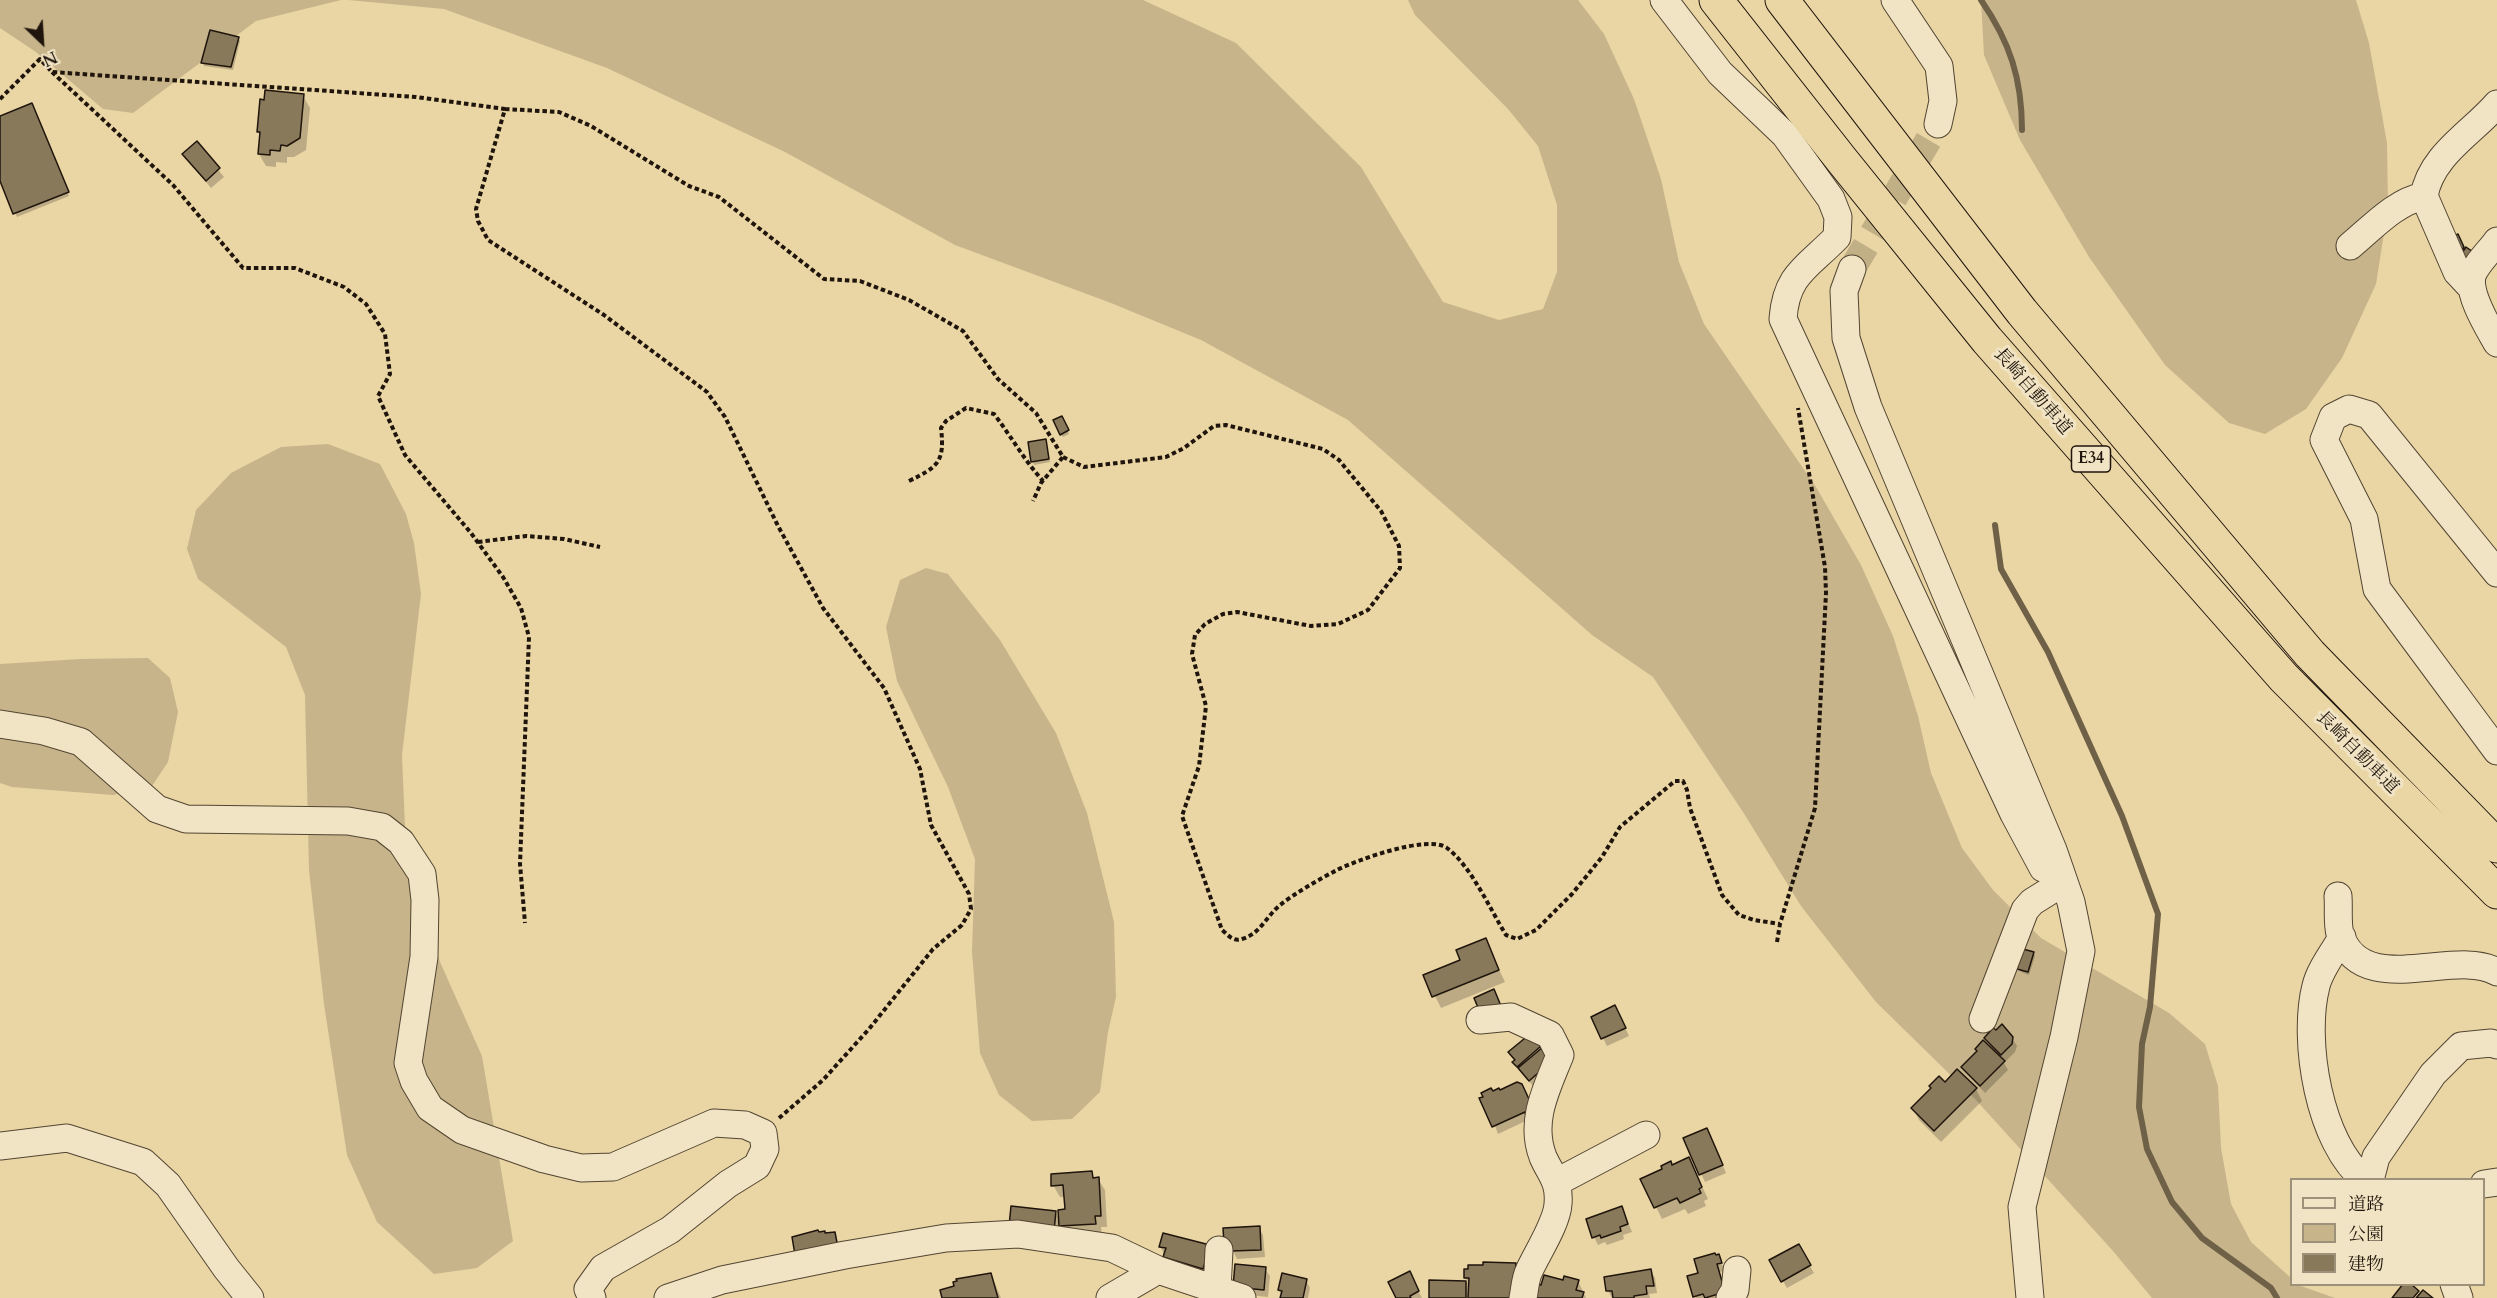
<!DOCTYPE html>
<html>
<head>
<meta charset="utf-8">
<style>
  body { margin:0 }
  #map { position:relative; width:2497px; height:1298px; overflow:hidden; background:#ead5a4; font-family:Cardo,"Noto Serif JP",serif }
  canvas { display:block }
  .legend { position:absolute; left:2290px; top:1178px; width:195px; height:108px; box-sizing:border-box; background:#f1e4c4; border:2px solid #9d917a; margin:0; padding:8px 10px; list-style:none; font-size:18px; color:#1f150c }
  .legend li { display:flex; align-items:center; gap:12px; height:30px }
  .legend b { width:30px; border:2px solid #9d917a }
  .north { position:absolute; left:12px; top:12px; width:60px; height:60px; -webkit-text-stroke:4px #f1e4c4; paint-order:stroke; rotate:155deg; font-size:16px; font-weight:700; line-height:24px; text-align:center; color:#1f150c }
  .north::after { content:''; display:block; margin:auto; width:21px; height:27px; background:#1f150c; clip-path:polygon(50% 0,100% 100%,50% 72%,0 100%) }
</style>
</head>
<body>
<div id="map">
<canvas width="2497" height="1298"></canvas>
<ul class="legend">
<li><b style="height:8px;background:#f1e4c4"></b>道路</li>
<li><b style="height:16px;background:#c7b48a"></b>公園</li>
<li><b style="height:16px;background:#89795b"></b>建物</li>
</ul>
<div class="north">N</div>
</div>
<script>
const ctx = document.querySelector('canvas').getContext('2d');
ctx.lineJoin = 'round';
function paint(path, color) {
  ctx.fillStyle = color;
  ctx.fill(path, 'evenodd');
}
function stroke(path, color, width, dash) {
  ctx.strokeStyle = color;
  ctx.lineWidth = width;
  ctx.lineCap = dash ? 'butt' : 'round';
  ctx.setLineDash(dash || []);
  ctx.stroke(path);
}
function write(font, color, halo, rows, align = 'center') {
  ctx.font = font + ' Cardo,"Noto Serif JP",serif';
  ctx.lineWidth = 6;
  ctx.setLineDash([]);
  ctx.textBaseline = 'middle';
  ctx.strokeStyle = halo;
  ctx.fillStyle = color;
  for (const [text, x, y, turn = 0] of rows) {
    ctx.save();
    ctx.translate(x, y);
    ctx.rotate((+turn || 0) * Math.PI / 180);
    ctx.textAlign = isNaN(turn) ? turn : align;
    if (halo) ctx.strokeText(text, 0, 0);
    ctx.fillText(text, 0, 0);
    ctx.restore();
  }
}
paint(new Path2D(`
  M0 0H341L256 21 133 113 103 109 36 52 0 28Z
  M348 0H1143L1236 43 1361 167 1443 302 1499 320 1543 309 1557 272V205L1538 146 1508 109 1415 15 1408 0H1578L1604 34 1634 99 1661 179 1679 262 1704 324 1816 487 1861 565 1893 636 1918 716 1931 773 1962 848 1993 890 2041 938 2169 1013 2205 1044 2218 1086 2221 1148 2231 1204 2251 1242 2291 1278 2292 1284 2298 1285 2335 1298H2152L2113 1251 1975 1099 1876 1002 1801 906 1743 812 1653 677 1592 635 1348 420 1201 340 1111 303 955 245 785 152 607 68 444 9Z
  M1981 0H2356L2369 43 2387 143 2388 208 2376 284 2342 358 2306 409 2265 434 2229 423 2165 365 2089 257 2020 140 1984 55Z
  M328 444 380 464 406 514 414 543 421 594 402 755 405 827 420 896 440 962 482 1056 513 1241 477 1268 434 1274 377 1222 347 1155 324 1004 309 870 305 695 286 647 198 579 187 549 196 510 231 473 281 447Z
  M926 568 948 574 1000 640 1056 733 1087 813 1114 922 1116 997 1108 1032 1100 1092 1072 1119 1032 1121 999 1095 980 1053 972 952 975 859 948 787 897 681 886 627 900 580Z
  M148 658 170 678 178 712 168 762 152 786 113 795 12 787 0 783V664L81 659Z`), '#c7b48a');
paint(new Path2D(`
  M211 32 238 38 240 41 233 70 204 66 203 63Z
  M303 96 310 108 306 150 294 157H287V163L276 162V167L266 166 259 154 261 136 258 132Z
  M34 108 69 196 17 217 0 177V117Z
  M196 143 224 177 211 188 184 155Z
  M1064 421 1069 434 1063 437 1061 434Z
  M1045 441 1050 462 1034 465 1029 443Z
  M1485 940 1505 982 1441 1008 1425 976 1462 961Z
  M2033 953 2035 956 2029 975 2021 972 2019 969Z
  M1619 1015 1629 1036 1607 1046 1593 1018Z
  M1986 1038H2012L2017 1046 2015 1052 2004 1063 2008 1070 1985 1093 1962 1068 1993 1050Z
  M1540 1047 1552 1061 1534 1087 1519 1070 1510 1053Z
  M1517 1084 1530 1119 1498 1134 1485 1097Z
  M1945 1084 1976 1089 1982 1101 1941 1142 1919 1120 1913 1108Z
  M1711 1137 1726 1173 1705 1182 1685 1139Z
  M1672 1166 1695 1171 1708 1199 1704 1201 1706 1206 1688 1214 1685 1209 1662 1219 1642 1179Z
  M1091 1173 1095 1179H1098L1105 1190 1107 1227H1101L1102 1235 1067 1237 1059 1224 1058 1238 1015 1233 1055 1212 1060 1220 1066 1211V1197H1060L1053 1185Z
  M1622 1208 1632 1232 1623 1235 1624 1239 1607 1245 1605 1242 1598 1245 1594 1237Z
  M1259 1228 1263 1235 1265 1257 1237 1259 1233 1251H1230Z
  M1160 1246H1209L1207 1276 1169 1264Z
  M1798 1246 1814 1273 1787 1288 1771 1261Z
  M1715 1256H1718L1725 1271 1720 1272 1728 1298H1696L1700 1274Z
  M1515 1265 1519 1272 1517 1298H1430L1431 1282H1468L1465 1278Z
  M1265 1269 1270 1276 1268 1297 1239 1294Z
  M1651 1271 1655 1278 1657 1293 1649 1294 1650 1298H1612L1608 1291Z
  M991 1274 1001 1298H944Z
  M1306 1280 1310 1288 1308 1298H1282L1279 1290Z
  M1413 1281 1422 1298H1397Z
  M1578 1281 1586 1298H1535L1564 1282Z`), '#0003');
stroke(new Path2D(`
  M1981 0C2010 42 2022 79 2022 130
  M1995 525 2001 569 2048 652 2122 816 2158 914 2150 1007 2142 1044 2139 1107 2147 1149 2172 1202 2202 1238 2271 1288 2277 1298`), '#6f6148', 6);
const building = new Path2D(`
  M210 30 239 37 231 67 201 63Z
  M265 90 304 94 300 138 287 146 281 145 280 151 270 150V155L258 154 260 132H257L260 99 264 100Z
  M32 103 69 192 13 214 0 181V116Z
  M197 141 220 168 206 181 182 154Z
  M2458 234 2464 247 2457 257 2448 239Z
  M2466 247 2476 254 2467 267 2457 260Z
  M1062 416 1069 430 1060 435 1053 420Z
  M1046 439 1049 459 1031 462 1028 442Z
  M1486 938 1499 970 1432 997 1423 975 1460 960 1456 950Z
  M2023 949 2034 952 2028 972 2017 969Z
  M1494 989 1501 1006 1481 1015 1474 998Z
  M1615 1005 1626 1028 1601 1039 1591 1017Z
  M2002 1024 2013 1037 2012 1044 2001 1055 1984 1038 1993 1028 1996 1030Z
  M1530 1034 1541 1046 1517 1067 1512 1062 1515 1060 1508 1052Z
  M1983 1040 2005 1061 1980 1086 1961 1067 1977 1051 1975 1049Z
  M1543 1047 1553 1060 1529 1081 1518 1068Z
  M1957 1069 1977 1088 1934 1131 1911 1108 1931 1088 1929 1086 1939 1076 1945 1082Z
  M1517 1082 1522 1084 1535 1112 1526 1116 1525 1112 1492 1127 1479 1098 1483 1097 1481 1093 1491 1088 1493 1091 1499 1088 1500 1090Z
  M1707 1128 1723 1165 1699 1175 1683 1138Z
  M1689 1157 1702 1187 1699 1189 1701 1193 1680 1203 1677 1198 1654 1208 1640 1179 1662 1169 1661 1166 1671 1161 1672 1165Z
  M1092 1171 1093 1178 1099 1177 1101 1216H1095L1096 1224 1059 1226 1058 1210 1065 1209 1063 1185 1051 1186V1174Z
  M1011 1206 1056 1211 1054 1231 1009 1226Z
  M1622 1206 1628 1224 1620 1227 1621 1231 1601 1238 1600 1235 1592 1238 1586 1219Z
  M1260 1226 1261 1250 1231 1251 1224 1244 1223 1228Z
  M818 1230 819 1232 825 1231V1233L835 1232 838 1248 795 1255 792 1237Z
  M1163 1233 1210 1245 1203 1269 1163 1257 1166 1248 1159 1247Z
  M1799 1244 1811 1265 1781 1282 1769 1260Z
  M1715 1253 1716 1255 1719 1254 1722 1263 1717 1264 1725 1292 1705 1298 1703 1294 1693 1297 1687 1276 1698 1273 1694 1259Z
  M1483 1262 1516 1263 1513 1298H1468L1469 1278H1464V1269H1468V1265H1483Z
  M1235 1264 1266 1267 1264 1290 1233 1287Z
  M1651 1269 1654 1286H1646L1647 1294 1634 1296V1298H1613L1612 1291H1606L1604 1277Z
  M1410 1271 1419 1291 1410 1296 1411 1298H1396L1388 1282Z
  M991 1273 998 1298H942L940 1290 954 1286 953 1282 957 1281 956 1279Z
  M1282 1273 1307 1279 1303 1298H1280L1282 1291 1278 1290Z
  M1544 1275 1563 1280 1564 1276 1579 1280 1576 1290 1584 1292 1582 1298H1533L1537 1284 1541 1285Z
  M1429 1280 1466 1281V1298H1429Z
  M2403 1284H2411L2419 1291 2413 1298H2392Z
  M2423 1290 2433 1298H2416Z`);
paint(building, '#89795b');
stroke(building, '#1f150c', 1.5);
stroke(new Path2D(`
  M1852 269 1938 124`), '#c1af86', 27, [27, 14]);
const minor = new Path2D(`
  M1664 0 1720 73 1785 135 1831 199 1838 217 1837 237C1808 267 1786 274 1783 319L2014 814 2043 868
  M1895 0 1939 66 1943 101 1938 124
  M2497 241C2490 251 2475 265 2472 276 2468 295 2488 327 2497 343
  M2350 246C2373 227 2395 202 2424 196
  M1852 269 1844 291 1846 338 1868 407 2053 850 2071 902 2081 951 2064 1037 2022 1207 2030 1298
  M2471 287 2457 272 2424 196C2431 155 2472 133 2497 104
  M2497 573 2369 415 2349 409 2333 417 2324 440 2364 519 2377 589 2497 751
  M0 724 44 731 81 742 157 809 186 819 348 821 382 827 401 842 422 874 425 900 424 957 408 1063 414 1081 430 1108 462 1130 544 1159 581 1168 613 1167 714 1123 745 1125 763 1133 765 1149 757 1166 728 1184 670 1230 603 1268 588 1289 592 1298
  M2338 896C2339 908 2337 923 2340 934 2362 1001 2455 947 2497 972
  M2342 937C2334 952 2320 969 2316 986 2302 1040 2319 1144 2365 1180
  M1983 1019 2025 910 2032 902 2064 882
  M1480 1020 1511 1017 1550 1035 1560 1055C1547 1088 1529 1121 1543 1157 1551 1175 1560 1182 1558 1204 1557 1223 1537 1253 1529 1271 1525 1279 1525 1289 1523 1298
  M0 1146 67 1138 143 1162 168 1185 226 1268 250 1298
  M2370 1180 2376 1157 2433 1074 2461 1046 2491 1043 2497 1045
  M1557 1182 1646 1135
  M2484 1184 2497 1182
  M2454 1284 2459 1298
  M1217 1290 1219 1250
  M668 1298 722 1280 845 1255 946 1238 1018 1234 1112 1248 1158 1270 1242 1298
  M1110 1298 1158 1270
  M1730 1298 1735 1290 1737 1270`);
const highway = new Path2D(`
  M1716 0 1841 159 1987 340 2284 678 2497 892
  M1782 0 2022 312 2310 654 2497 846`);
stroke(minor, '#524532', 29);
stroke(highway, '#1f150c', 35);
stroke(new Path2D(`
  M52 72 173 185 243 268H295L344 287 366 304 385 334 390 374 378 396 405 455 471 533 503 577 521 608 529 637 520 864 525 923
  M0 99 40 59 52 72 416 97 505 109 476 209 478 221 488 240 604 315 707 392 725 417 778 526 823 608 884 688 920 769 931 825 969 894 971 909 962 925 933 949 869 1029 823 1080 778 1119
  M505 109 559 112 591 126 689 186 719 197 824 279 860 281 909 300 963 331 998 379 1036 413 1063 457 1041 483 1033 501
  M1063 457 1084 467 1166 457 1184 448 1214 426 1226 425 1323 449 1339 460 1381 511 1399 546 1400 568 1368 610 1338 624 1311 626 1237 612 1223 614 1205 624 1195 635 1192 654 1206 706 1199 766 1182 816 1222 930C1228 935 1233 942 1242 939 1260 934 1266 917 1279 906 1295 893 1318 880 1337 870 1357 860 1428 834 1447 848 1471 866 1490 909 1506 935L1517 939 1536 930 1572 894 1602 857 1620 827 1675 781H1683L1687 790 1690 808 1722 895 1739 915 1754 920 1780 924
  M909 481C938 467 945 462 941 428L946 421 966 408 994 414C1011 436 1024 460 1043 481
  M478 542 526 536 564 539 600 547
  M1777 942 1780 924 1815 808 1826 593 1825 567 1798 408`), '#1f150c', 4, [4.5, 3]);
stroke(minor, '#f1e4c4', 27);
stroke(highway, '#ead5a4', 33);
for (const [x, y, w] of [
  [2091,459,39]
]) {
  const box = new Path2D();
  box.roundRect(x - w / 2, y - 13, w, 26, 4.5);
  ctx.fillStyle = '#f1e4c4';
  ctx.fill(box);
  stroke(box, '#1f150c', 1.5);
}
write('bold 16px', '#1f150c', null, [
  ["E34",2091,459]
]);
write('18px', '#1f150c', '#f1e4c4', [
  ["長崎自動車道",2032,392,49],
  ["長崎自動車道",2357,753,45]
]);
</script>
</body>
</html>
